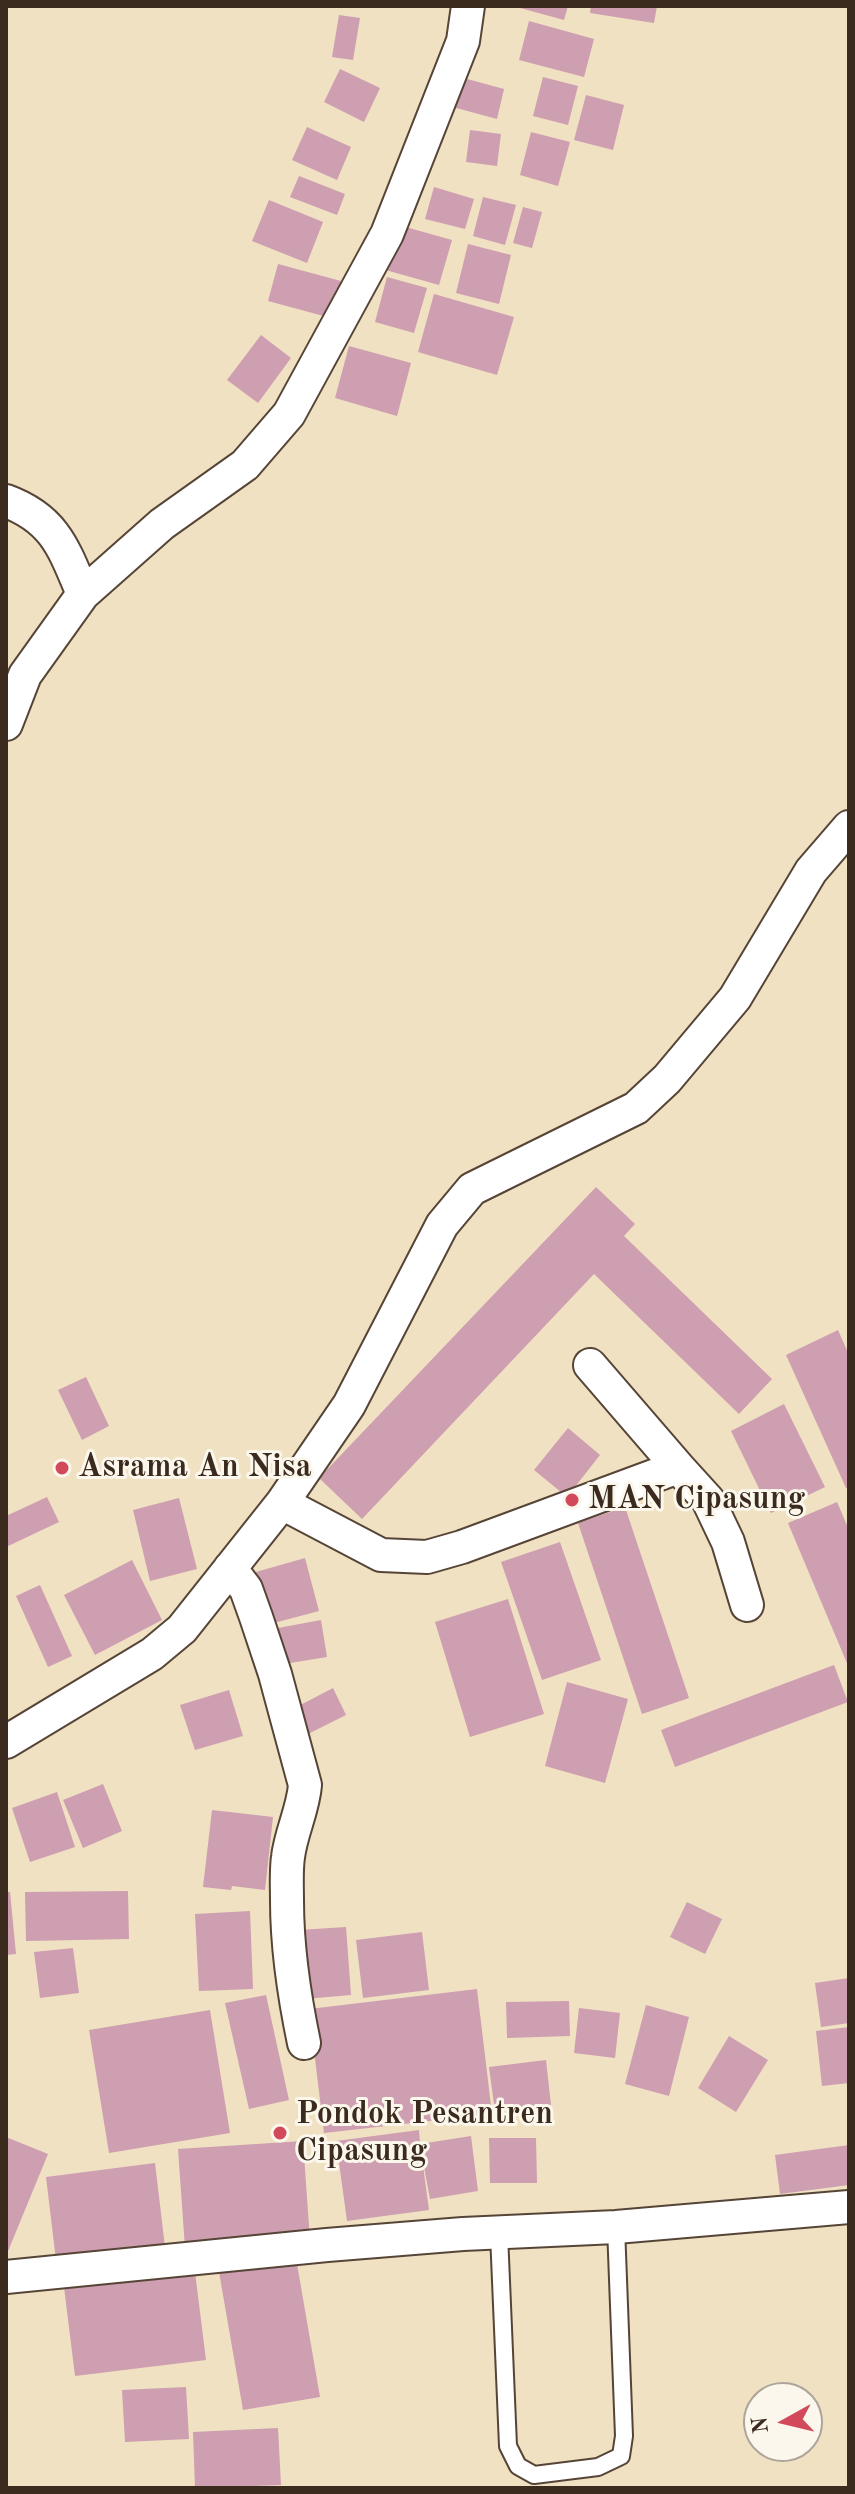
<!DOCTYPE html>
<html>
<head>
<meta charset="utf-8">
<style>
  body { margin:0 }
  #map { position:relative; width:855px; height:2494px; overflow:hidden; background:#f0e1c2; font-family:"Old Standard TT",serif }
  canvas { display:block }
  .frame { position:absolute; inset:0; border:8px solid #3b2a1e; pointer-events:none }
  .north { position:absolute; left:743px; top:2382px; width:80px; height:80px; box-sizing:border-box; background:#fbf7ec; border:2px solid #aea59a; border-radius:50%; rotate:262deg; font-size:22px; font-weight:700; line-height:32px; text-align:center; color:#3b2a1e }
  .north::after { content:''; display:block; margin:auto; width:28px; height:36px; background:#d1495b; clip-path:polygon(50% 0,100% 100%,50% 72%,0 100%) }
</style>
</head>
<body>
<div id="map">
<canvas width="855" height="2494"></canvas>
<div class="frame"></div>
<div class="north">N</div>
</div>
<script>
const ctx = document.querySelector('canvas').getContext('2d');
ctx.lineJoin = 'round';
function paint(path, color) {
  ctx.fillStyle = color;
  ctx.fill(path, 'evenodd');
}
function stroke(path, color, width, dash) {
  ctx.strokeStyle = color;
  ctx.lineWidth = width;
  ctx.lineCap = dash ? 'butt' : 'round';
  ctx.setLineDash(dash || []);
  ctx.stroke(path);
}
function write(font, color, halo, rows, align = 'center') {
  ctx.font = font + ' "Old Standard TT",serif';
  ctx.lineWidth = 6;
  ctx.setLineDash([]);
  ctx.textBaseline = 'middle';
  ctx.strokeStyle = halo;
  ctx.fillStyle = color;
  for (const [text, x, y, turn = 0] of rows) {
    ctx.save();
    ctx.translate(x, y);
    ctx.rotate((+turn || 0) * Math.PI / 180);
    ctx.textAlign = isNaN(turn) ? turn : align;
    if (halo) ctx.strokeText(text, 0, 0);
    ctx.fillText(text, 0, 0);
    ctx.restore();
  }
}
paint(new Path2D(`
  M513 6H568L564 20Z
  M591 6H657L654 23 590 13Z
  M339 15 360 18 353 60 332 57Z
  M529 21 594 39 584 77 519 60Z
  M340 69 380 88 364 122 324 102Z
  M456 76 504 89 497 119 449 106Z
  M543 77 578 86 568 125 533 116Z
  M586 95 624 105 613 150 574 140Z
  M307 127 351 147 337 180 292 160Z
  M470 130 501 134 497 166 466 162Z
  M531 132 570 142 558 186 520 175Z
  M299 176 345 194 337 215 290 197Z
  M434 187 474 199 465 229 425 219Z
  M483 197 516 205 505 245 473 236Z
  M269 200 323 222 307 263 252 241Z
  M523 207 542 212 532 248 513 243Z
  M395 224 452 240 439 285 382 269Z
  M468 244 511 255 499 304 456 293Z
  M278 264 341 281 331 318 268 301Z
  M387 277 427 288 414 333 375 322Z
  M434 294 514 317 497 375 418 352Z
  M261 335 291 358 258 403 227 380Z
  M349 346 411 363 397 416 335 398Z
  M596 1187 635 1224 624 1236 772 1379 739 1414 594 1274 362 1519 319 1478Z
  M838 1330 849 1355V1487L846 1488 786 1355Z
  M86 1377 109 1426 82 1440 58 1390Z
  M784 1404 825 1487 771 1513 731 1431Z
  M568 1428 600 1455 567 1497 534 1470Z
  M47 1497 59 1522 6 1547V1516Z
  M179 1498 197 1569 150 1581 133 1510Z
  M837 1502 849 1530V1668L788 1523Z
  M625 1507 689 1698 642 1714 578 1523Z
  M560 1542 601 1660 542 1680 501 1562Z
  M305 1558 319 1611 270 1624 256 1572Z
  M132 1560 162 1620 95 1655 64 1595Z
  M40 1585 72 1656 48 1667 16 1596Z
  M508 1599 544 1714 470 1737 435 1622Z
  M321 1620 327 1657 284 1664 278 1628Z
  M834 1665 848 1702 675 1767 661 1730Z
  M567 1682 628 1699 605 1783 545 1766Z
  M333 1688 346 1715 302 1737 289 1711Z
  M229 1690 243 1736 195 1750 180 1705Z
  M103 1784 122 1831 83 1848 63 1800Z
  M57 1792 75 1847 30 1862 12 1808Z
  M212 1810 273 1817 265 1890 232 1886 231 1890 203 1887Z
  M128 1891 129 1939 26 1941 25 1892Z
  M6 1892H10L16 1954 6 1955Z
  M687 1902 722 1919 705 1954 670 1937Z
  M250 1911 253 1989 199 1991 195 1914Z
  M346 1927 351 1995 305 1999 299 1930Z
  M422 1932 429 1990 363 1998 356 1940Z
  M73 1948 79 1993 40 1998 34 1952Z
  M849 1978V2023L821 2027 815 1983Z
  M477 1989 492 2114 324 2133 309 2009Z
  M266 1995 289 2100 249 2109 225 2003Z
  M569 2001 570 2036 507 2038 506 2002Z
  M646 2005 689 2017 669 2096 625 2084Z
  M579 2008 620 2013 615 2058 574 2053Z
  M210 2010 230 2133 109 2153 89 2030Z
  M849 2027V2083L822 2086 816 2031Z
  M729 2036 768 2060 736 2112 698 2088Z
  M546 2060 551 2105 495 2112 489 2067Z
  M419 2130 420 2144 471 2136 478 2191 430 2199 421 2151 429 2210 347 2221 336 2141Z
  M6 2137 48 2154 6 2256Z
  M489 2138H536L537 2183H490Z
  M303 2141 310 2240 185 2248 178 2149Z
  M849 2145V2185L780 2194 775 2155Z
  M155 2163 165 2247 56 2260 46 2177Z
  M296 2258 320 2397 243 2410 219 2272Z
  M194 2264 206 2360 75 2376 63 2279Z
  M186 2387 189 2439 125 2442 122 2390Z
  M278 2428 281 2485 195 2488 193 2432Z`), '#ce9eb1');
const lane = new Path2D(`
  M499 2234 508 2446 518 2466 534 2475 598 2467 621 2456 624 2436 616 2227`);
const street = new Path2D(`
  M6 501C55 519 64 549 83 594
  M6 724 25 675 83 594 162 524 245 465 289 414 387 234 463 41 468 6
  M590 1365 678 1467
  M282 1503 381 1555 427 1557 462 1547 678 1467 708 1500 728 1542 747 1605
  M230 1568 246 1589 256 1617 275 1674 305 1785C303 1810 291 1832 288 1857 286 1871 287 1886 287 1901 287 1950 294 1995 304 2043
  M6 1742 152 1654 182 1629 282 1503 349 1405 442 1225 472 1189 636 1108 667 1079 735 998 811 871 849 827
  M6 2277 327 2245 463 2234 616 2227 849 2207`);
stroke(lane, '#564537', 20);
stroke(street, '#564537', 36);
stroke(lane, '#fff', 16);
stroke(street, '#fff', 32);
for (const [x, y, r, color] of [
  [62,1468,8,"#d1495b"],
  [572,1500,8,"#d1495b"],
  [280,2133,8,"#d1495b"]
]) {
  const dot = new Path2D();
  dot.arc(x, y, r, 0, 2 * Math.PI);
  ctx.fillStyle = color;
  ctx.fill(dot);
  stroke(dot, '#fbf7ec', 3);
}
write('bold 32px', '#3b2a1e', '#fbf7ec', [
  ["Asrama An Nisa",78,1468],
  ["MAN Cipasung",588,1500],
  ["Pondok Pesantren",296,2115],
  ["Cipasung",296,2152]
], 'left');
</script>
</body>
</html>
